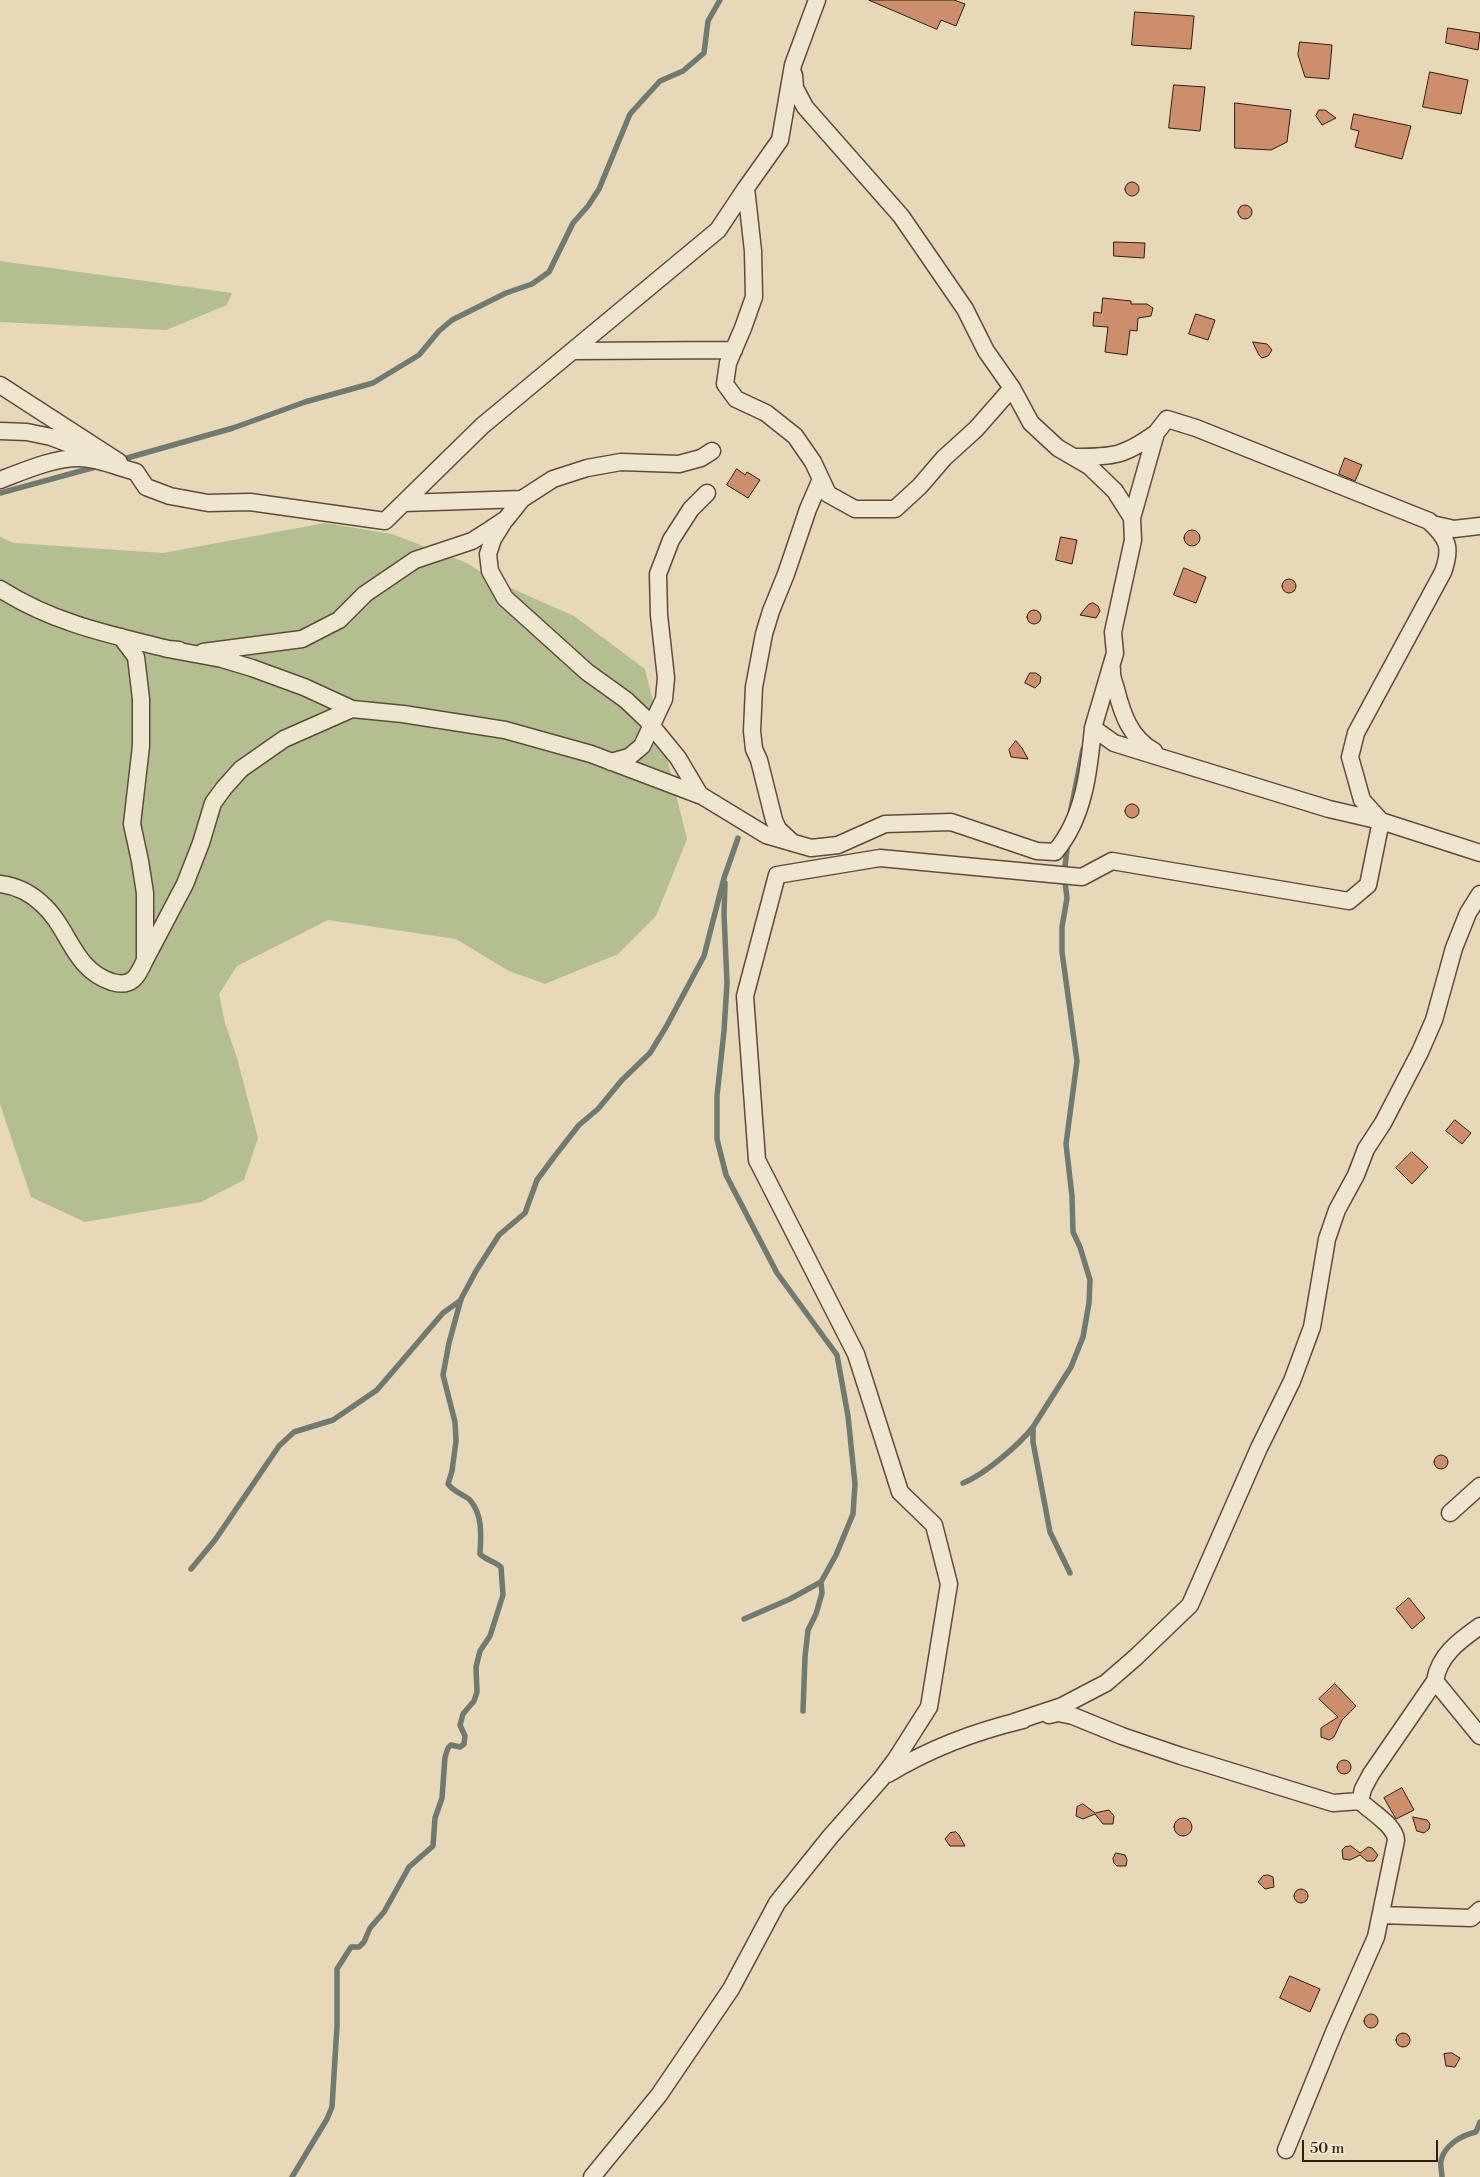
<!DOCTYPE html>
<html>
<head>
<meta charset="utf-8">
<style>
  body { margin:0 }
  #map { position:relative; width:1480px; height:2177px; overflow:hidden; background:#e7d8b7; font-family:"Libre Bodoni",serif }
  canvas { display:block }
  .scale { position:absolute; left:1302px; top:2140px; width:136px; height:22px; box-sizing:border-box; border:2px solid #321c12; border-top:0; padding-left:6px; font-size:15px; line-height:18px; white-space:nowrap; color:#321c12; -webkit-text-stroke:4px #efe6d0; paint-order:stroke }
</style>
</head>
<body>
<div id="map">
<canvas width="1480" height="2177"></canvas>
<div class="scale">50 m</div>
</div>
<script>
const ctx = document.querySelector('canvas').getContext('2d');
ctx.lineJoin = 'round';
function paint(path, color) {
  ctx.fillStyle = color;
  ctx.fill(path, 'evenodd');
}
function stroke(path, color, width, dash) {
  ctx.strokeStyle = color;
  ctx.lineWidth = width;
  ctx.lineCap = dash ? 'butt' : 'round';
  ctx.setLineDash(dash || []);
  ctx.stroke(path);
}
paint(new Path2D(`
  M0 261 232 293 227 305 166 330 0 322Z
  M325 523 392 534 467 563 495 581 574 616 645 669 687 839 656 916 618 954 545 984 509 971 456 939 328 920 237 966 219 994 225 1023 237 1058 258 1138 244 1180 201 1202 85 1222 31 1197 0 1104V537L14 543 163 553Z`), '#b4bf8f');
stroke(new Path2D(`
  M120 460 233 428 305 402 373 383 419 355 439 331 452 320 506 293 532 284 549 272 573 223 588 206 599 189 630 114 660 81 683 71 704 53 708 21 720 0
  M0 493 99 466
  M1070 814 1083 749
  M1068 841 1064 875 1067 898 1062 927V952L1077 1061 1066 1144 1072 1196 1073 1232 1080 1247 1090 1280 1089 1303 1083 1337 1071 1367 1033 1427V1442L1050 1532 1070 1573
  M725 883 724 914 727 983 724 1031 717 1096V1139L726 1175 777 1273 837 1355 848 1416 855 1484 853 1514 836 1555 821 1582 822 1593 816 1614 808 1630 805 1657 803 1711
  M963 1483C984 1475 1020 1444 1033 1427
  M191 1569 215 1540 279 1446 294 1432 333 1420 377 1390 443 1313 461 1300
  M744 1619 790 1599 821 1582
  M292 2177 327 2119 332 2107 337 2026V1969L351 1947H359L364 1942 370 1928 384 1912 409 1867 433 1846 435 1818 442 1798 445 1757 448 1748 451 1745 460 1747 464 1744 465 1736 460 1725 463 1714 474 1701 477 1692 476 1667 480 1651 490 1636 503 1595 501 1567C494 1561 486 1560 480 1554 481 1536 483 1515 470 1500 463 1494 455 1493 448 1484L452 1471 456 1441 455 1422 443 1375 449 1343 461 1299 476 1271 499 1235 525 1213 537 1180 554 1157 579 1125 598 1109 622 1080 650 1053 666 1027 704 956 724 878 738 838
  M1442 2177C1442 2172 1440 2166 1441 2161 1444 2145 1462 2135 1476 2132L1480 2122`), '#6f7a71', 5.5);
const building = new Path2D(`
  M869 0H954L965 4 956 26 941 20 937 29Z
  M1135 12 1194 16 1191 49 1132 45Z
  M1448 28 1480 33 1478 50 1446 43Z
  M1300 42 1332 45 1329 79 1305 77 1298 55Z
  M1430 72 1468 80 1461 114 1423 107Z
  M1174 85 1205 87 1200 131 1169 128Z
  M1235 103 1291 110 1287 142 1271 150 1235 148Z
  M1319 110H1325L1336 118 1322 125 1316 116Z
  M1354 114 1411 126 1402 159 1355 147 1359 131 1351 129Z
  M1125 189a7 7 0 1 1 14 0a7 7 0 1 1-14 0Z
  M1238 212a7 7 0 1 1 14 0a7 7 0 1 1-14 0Z
  M1114 242 1145 243 1144 258 1114 256Z
  M1103 298 1131 301V304H1147L1153 308 1151 316 1138 318 1137 331 1130 330 1127 355 1105 352 1108 327 1093 326 1094 312 1101 313Z
  M1196 314 1215 320 1208 340 1189 334Z
  M1253 342 1267 344 1272 350 1268 356 1262 358 1259 355Z
  M1345 458 1362 465 1355 481 1339 474Z
  M737 469 745 475 747 472 760 480 748 498 727 485Z
  M1184 538a8 8 0 1 1 16 0a8 8 0 1 1-16 0Z
  M1061 537 1077 540 1072 564 1056 560Z
  M1184 568 1206 577 1196 603 1174 595Z
  M1282 586a7 7 0 1 1 14 0a7 7 0 1 1-14 0Z
  M1093 603 1098 606 1100 611 1096 618 1080 615 1088 605Z
  M1027 617a7 7 0 1 1 14 0a7 7 0 1 1-14 0Z
  M1030 673H1036L1041 677 1040 683 1035 688 1025 683Z
  M1016 741 1022 748 1028 759 1011 757 1009 750Z
  M1125 811a7 7 0 1 1 14 0a7 7 0 1 1-14 0Z
  M1455 1120 1471 1133 1462 1144 1446 1131Z
  M1412 1152 1428 1167 1412 1184 1396 1168Z
  M1434 1462a7 7 0 1 1 14 0a7 7 0 1 1-14 0Z
  M1409 1598 1425 1618 1412 1629 1396 1609Z
  M1335 1684 1356 1706 1342 1720 1334 1737 1329 1740 1321 1737V1728L1338 1717 1319 1699Z
  M1337 1767a7 7 0 1 1 14 0a7 7 0 1 1-14 0Z
  M1402 1788 1414 1810 1396 1819 1384 1798Z
  M1083 1804 1095 1813 1109 1810 1114 1816 1113 1824H1103L1095 1814 1083 1819 1076 1816 1077 1807Z
  M1413 1817 1427 1820 1430 1824 1429 1829 1424 1833 1417 1831Z
  M1174 1827a9 9 0 1 1 18 0a9 9 0 1 1-18 0Z
  M956 1832 959 1835 965 1846H950L945 1839 950 1833Z
  M1351 1846 1360 1853 1368 1847 1372 1848 1378 1855 1374 1861H1367L1360 1855 1350 1860 1343 1859 1342 1850 1345 1847Z
  M1116 1853 1125 1855 1127 1860 1126 1866H1117L1114 1863 1113 1859Z
  M1268 1875 1273 1877 1274 1887 1265 1889 1258 1882 1263 1876Z
  M1294 1896a7 7 0 1 1 14 0a7 7 0 1 1-14 0Z
  M1290 1976 1320 1989 1310 2012 1280 1998Z
  M1364 2021a7 7 0 1 1 14 0a7 7 0 1 1-14 0Z
  M1396 2040a7 7 0 1 1 14 0a7 7 0 1 1-14 0Z
  M1452 2053 1460 2058 1455 2067 1446 2066 1444 2054Z`);
paint(building, '#cc8e6b');
stroke(building, '#321c12', 1);
const street = new Path2D(`
  M817 0 793 65 780 140 746 188 753 251 754 297 743 328 728 363 725 384 736 399 766 413 795 436 813 462 828 494 855 509H895L920 486 944 458 976 429 1012 388
  M794 75 795 88 805 107 901 216 965 309 986 351 1012 388 1031 423 1058 448 1089 466 1115 491 1132 518
  M572 351 734 350
  M0 385 119 462
  M0 431 27 432 51 437 95 454
  M1075 457C1114 457 1124 456 1156 433
  M0 480C24 471 53 458 79 458 98 458 117 467 136 472L146 487 170 496 208 503 250 502 385 521 482 426 718 230 746 188
  M404 503 522 499
  M503 523 493 539 488 554 490 571 505 598 587 672 626 700 646 719 678 758 700 795
  M1432 524 1454 529 1480 526
  M0 589C54 623 107 634 168 649L179 650
  M121 637 136 657 141 699V746L132 824 140 861 145 893V960L185 884 201 843 213 803 224 788 241 769 284 739 352 709
  M168 649 222 659 252 668 304 687 352 709 403 714 505 730 591 754 702 796 766 835 811 848 838 845 885 824 951 822 1037 851 1055 852C1084 818 1089 771 1093 728
  M203 652 302 639 339 620 365 594 415 560 472 541 491 529 506 519 522 499 553 479 587 468 621 462 679 464 701 458 712 451
  M1112 669C1111 676 1114 682 1116 689 1122 713 1130 738 1154 751
  M611 762 629 757 642 746 664 699 666 678 659 615 658 574 671 540 691 509 707 493
  M1381 821 1362 800 1350 757 1356 733 1443 572C1452 547 1448 539 1429 521L1196 428 1167 419 1156 433 1132 518 1133 540 1113 632 1115 653 1093 728 1114 743 1143 752 1329 809 1381 821 1480 853
  M793 843 778 829 774 820 759 760 754 749 752 731 754 687 764 634 771 611 786 574 808 509 821 479
  M0 884C16 886 29 892 41 903 70 928 72 969 112 982 132 988 138 976 145 960
  M1450 1513 1480 1486
  M1435 1681 1480 1736
  M1049 1715 1058 1713 1073 1716 1122 1736 1181 1756 1333 1803 1360 1801C1371 1812 1395 1825 1396 1840L1376 1937 1334 2032 1286 2150
  M1014 1722 1062 1706 1106 1683 1136 1657 1190 1605 1259 1448 1292 1381 1312 1327 1327 1239 1337 1210 1356 1175 1366 1149 1383 1123 1420 1052 1434 1020 1454 948 1468 913 1480 894
  M888 1774C929 1749 977 1731 1023 1720
  M1360 1801 1363 1789 1371 1774 1435 1681C1439 1655 1459 1641 1480 1626
  M1381 1915 1471 1918 1480 1910
  M592 2177 659 2095 731 1989 777 1903 830 1837 881 1779 896 1759 929 1707 949 1584 934 1525 900 1492 856 1354 757 1160 745 996 777 875 880 858 1082 877 1112 861 1349 901 1368 885 1381 821`);
stroke(street, '#5f4b3b', 19);
stroke(street, '#efe6d0', 16);
</script>
</body>
</html>
